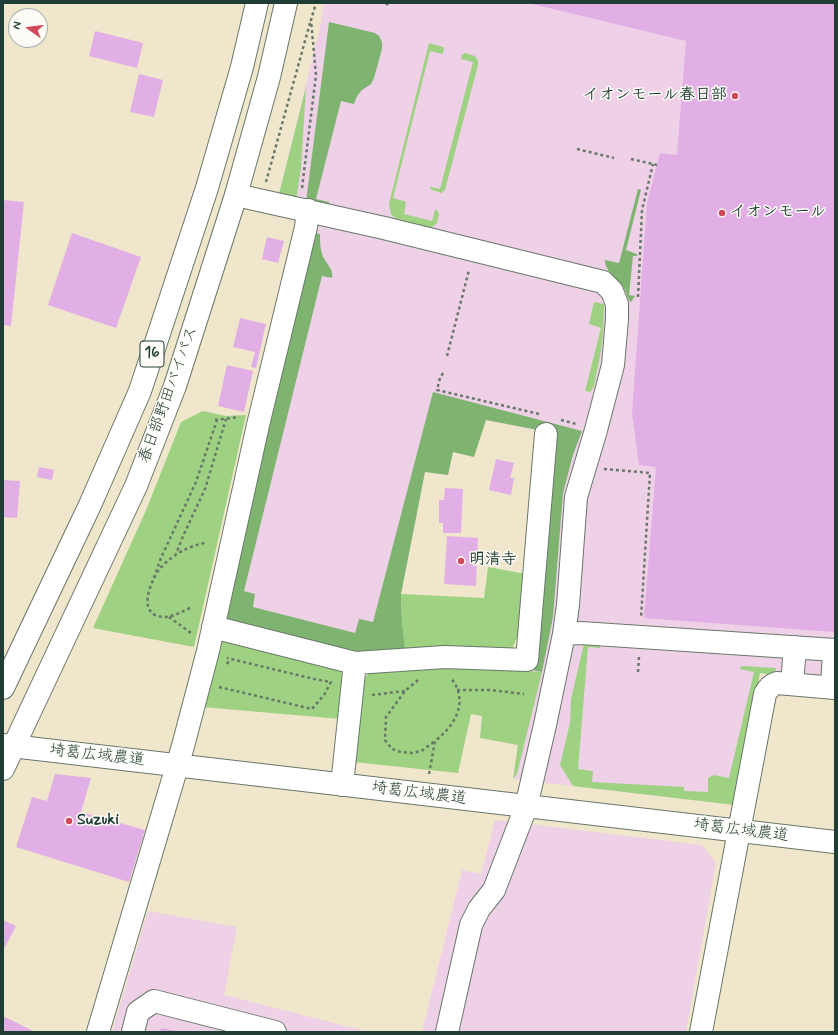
<!DOCTYPE html>
<html>
<head>
<meta charset="utf-8">
<style>
  body { margin:0 }
  #map { position:relative; width:838px; height:1035px; overflow:hidden; background:#f0e6cb; font-family:Mynerve,sans-serif }
  canvas { display:block }
  .frame { position:absolute; inset:0; border:4px solid #1f3d34; pointer-events:none }
  .north { position:absolute; left:8px; top:8px; width:40px; height:40px; box-sizing:border-box; background:#fdfcf7; border:1px solid #a4b0a9; border-radius:50%; rotate:284deg; font-size:11px; font-weight:700; line-height:16px; text-align:center; color:#1f3d34 }
  .north::after { content:''; display:block; margin:auto; width:14px; height:18px; background:#d1495b; clip-path:polygon(50% 0,100% 100%,50% 72%,0 100%) }
</style>
</head>
<body>
<div id="map">
<canvas width="838" height="1035"></canvas>
<div class="frame"></div>
<div class="north">N</div>
</div>
<script>
const ctx = document.querySelector('canvas').getContext('2d');
ctx.lineJoin = 'round';
function paint(path, color) {
  ctx.fillStyle = color;
  ctx.fill(path, 'evenodd');
}
function stroke(path, color, width, dash) {
  ctx.strokeStyle = color;
  ctx.lineWidth = width;
  ctx.lineCap = dash ? 'butt' : 'round';
  ctx.setLineDash(dash || []);
  ctx.stroke(path);
}
function write(font, color, halo, rows, align = 'center') {
  ctx.font = font + ' Mynerve,"Klee One",sans-serif';
  ctx.lineWidth = 3;
  ctx.setLineDash([]);
  ctx.textBaseline = 'middle';
  ctx.strokeStyle = halo;
  ctx.fillStyle = color;
  for (const [text, x, y, turn = 0] of rows) {
    ctx.save();
    ctx.translate(x, y);
    ctx.rotate((+turn || 0) * Math.PI / 180);
    ctx.textAlign = isNaN(turn) ? turn : align;
    if (halo) ctx.strokeText(text, 0, 0);
    ctx.fillText(text, 0, 0);
    ctx.restore();
  }
}
paint(new Path2D(`
  M324 3H835V681L760 673 735 805 513 779 518 745 480 738 482 716 471 714 458 773 477 667 532 670 550 433 485 420 474 457 453 452 448 475 425 472 401 594 402 622 405 649 228 622 311 232 278 198 320 27Z
  M495 820 702 845 716 863 686 1032H422L462 870 481 874Z
  M148 911 237 927 224 995 369 1032H112Z`), '#eed0e7');
paint(new Path2D(`
  M429 43 443 47 444 48 443 54 430 51 393 198 406 202 404 214 432 221 435 210H437L439 214 437 223 431 228 395 218 391 214 389 204Z
  M465 53 475 56 478 61V65L445 190 441 193 430 189 431 187 440 189 473 62 461 59 462 55Z
  M306 87 301 168 296 201 278 198Z
  M594 302 604 304C604 329 602 351 596 375 595 381 595 388 590 392L585 391 601 328 589 324Z
  M203 411 226 416 246 415 194 647 93 628 147 508 181 422Z
  M488 567 526 574 520 631 511 651H405L402 622 401 594 484 598Z
  M225 639 337 667 345 678 341 719 202 707 217 643Z
  M584 644 600 646V648L588 647 578 769 593 771 592 782 684 787V791L708 792V778L714 775 729 778 754 672 740 669 741 666 776 668 775 675 760 673 735 805 573 786 560 765 570 723 571 699Z
  M444 665 542 672 517 774 513 779 518 745 480 738 482 716 471 714 458 773 354 762 362 681 370 672Z`), '#9ed282');
paint(new Path2D(`
  M329 22 375 33 379 36 382 42V49L374 78 371 84 362 90 357 96 354 104 341 101 316 199 329 202 328 208 306 202Z
  M638 189 641 190 626 250 637 254V256H633L629 295 635 296 631 302C627 299 627 293 624 288 618 277 605 273 605 260L619 263Z
  M311 232 320 234C320 241 320 247 322 254 325 263 334 268 332 278L322 276 244 591 255 594 253 607 355 633 359 619 373 622 433 392 582 431 573 455 563 493 553 617 542 672 532 670 541 556 543 431 486 420 474 457 453 452 448 475 425 472 401 594 402 622 405 649 359 654 228 622 223 614Z`), '#7eb470');
paint(new Path2D(`
  M528 3H835V632L644 618 656 467 639 465 632 413 647 203 660 153 677 155 686 41Z
  M95 31 143 43 137 68 89 56Z
  M139 74 163 80 154 117 130 112Z
  M3 200 24 202 11 326 3 325Z
  M72 233 141 257 116 328 48 305Z
  M267 237 284 241 278 263 262 259Z
  M240 318 266 324 256 368 251 367 255 352 233 347Z
  M227 365 253 371 244 412 218 406Z
  M496 459 514 463 510 478H514L511 495 489 490Z
  M39 467 54 470 52 480 37 477Z
  M3 480 20 481 17 518 3 517Z
  M445 488 463 489 461 533H443V523H439V500H444Z
  M447 536 478 538 476 586 444 584Z
  M55 774 91 778 81 812 145 830 129 882 16 847 32 797 47 801Z
  M3 920 16 926 3 951Z
  M3 1016 35 1032H3Z
  M161 1028 177 1031V1032H160Z`), '#e1afe5');
const minor = new Path2D(`
  M236 195 384 228 603 282 612 291 617 304V319L613 365 596 430 576 497 568 605 564 634 545 725 526 807 494 890 479 909 471 925 447 1032
  M213 627 355 663 445 657 527 660 546 434
  M564 634 581 633 835 650
  M792 684 795 647
  M832 688 834 650
  M3 745 835 842
  M342 785 355 663
  M98 1032 183 746 208 651 258 425 306 227 308 210
  M133 1032 138 1012 154 1001 275 1032
  M701 1032 765 694C768 688 771 685 777 683L835 688`);
const highway = new Path2D(`
  M3 688 90 505 140 391 207 188 242 67 257 3
  M3 769 136 486 175 386 236 195 269 77 286 3`);
stroke(minor, '#687869', 24);
stroke(highway, '#687869', 24);
stroke(new Path2D(`
  M386 3 388 5
  M577 149 614 158
  M631 159 657 165
  M266 182 310 23
  M302 188 316 75 311 20 316 3
  M638 297 642 210 653 164
  M447 356 469 270
  M443 373 440 378 437 390 539 414
  M215 420 239 417
  M561 420 576 424
  M604 469 650 473 641 618
  M175 556 184 534 205 489 226 419
  M154 578 161 558 196 482 217 420
  M190 608C183 611 177 615 170 616 165 618 160 617 155 615 140 607 151 582 158 571 169 557 187 546 205 543
  M169 617 191 633
  M227 664 230 659
  M638 672 639 657
  M418 680 405 691 386 717 385 740 392 749 401 752 413 753 423 750 435 741
  M219 687 312 709 324 695 331 682 314 679 227 658
  M457 690H490L524 694
  M372 695 405 691
  M429 774 435 741C456 725 469 701 451 678`), '#687869', 2.5, [3, 3]);
stroke(minor, '#fff', 22);
stroke(highway, '#fff', 22);
for (const [x, y, r, color] of [
  [735,96,4,"#d1495b"],
  [722,213,4,"#d1495b"],
  [461,561,4,"#d1495b"],
  [69,821,4,"#d1495b"]
]) {
  const dot = new Path2D();
  dot.arc(x, y, r, 0, 2 * Math.PI);
  ctx.fillStyle = color;
  ctx.fill(dot);
  stroke(dot, '#fdfcf7', 1.5);
}
for (const [x, y, w] of [
  [152,354,24]
]) {
  const box = new Path2D();
  box.roundRect(x - w / 2, y - 13, w, 26, 3);
  ctx.fillStyle = '#fdfcf7';
  ctx.fill(box);
  stroke(box, '#1f3d34', 1);
}
write('bold 15px', '#1f3d34', null, [
  ["16",152,354]
]);
write('bold 16px', '#1f3d34', '#fdfcf7', [
  ["イオンモール春日部",727,96,"right"],
  ["イオンモール",730,213],
  ["明清寺",469,561],
  ["Suzuki",77,821]
], 'left');
write('16px', '#1f3d34', '#fdfcf7', [
  ["春日部野田バイパス",169,395,-70],
  ["埼葛広域農道",97,756,6],
  ["埼葛広域農道",419,794,7],
  ["埼葛広域農道",741,831,7]
]);
</script>
</body>
</html>
